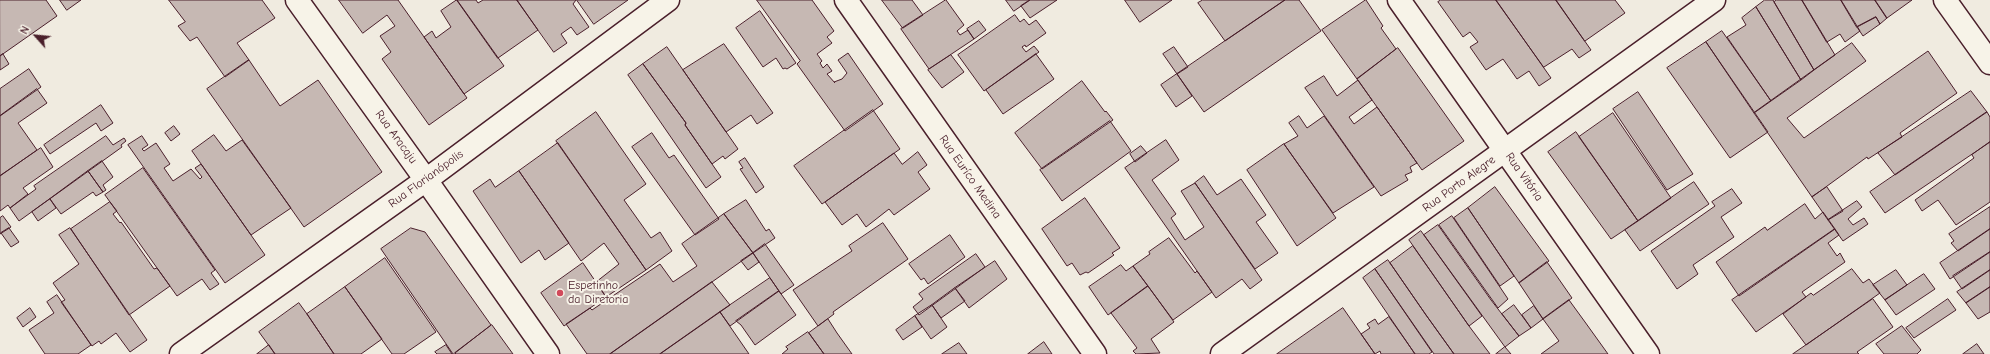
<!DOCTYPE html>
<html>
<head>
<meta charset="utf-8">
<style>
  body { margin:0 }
  #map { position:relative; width:1990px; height:354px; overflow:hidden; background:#f0ebe0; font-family:"Comic Neue",sans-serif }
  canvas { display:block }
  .north { position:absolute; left:16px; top:16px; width:40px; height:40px; -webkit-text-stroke:3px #f7f3e8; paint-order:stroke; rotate:297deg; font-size:11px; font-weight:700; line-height:16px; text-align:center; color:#4a1f2b }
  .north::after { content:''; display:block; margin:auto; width:14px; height:18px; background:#4a1f2b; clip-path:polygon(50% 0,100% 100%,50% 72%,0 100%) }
</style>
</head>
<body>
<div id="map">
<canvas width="1990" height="354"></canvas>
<div class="north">N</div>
</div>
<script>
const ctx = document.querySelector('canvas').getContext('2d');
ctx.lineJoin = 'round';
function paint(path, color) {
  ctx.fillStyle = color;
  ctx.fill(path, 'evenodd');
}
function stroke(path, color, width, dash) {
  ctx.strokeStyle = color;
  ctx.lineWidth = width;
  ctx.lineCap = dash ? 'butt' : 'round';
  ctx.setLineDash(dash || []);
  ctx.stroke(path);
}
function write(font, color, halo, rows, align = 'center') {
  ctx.font = font + ' "Comic Neue",sans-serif';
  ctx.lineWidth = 4;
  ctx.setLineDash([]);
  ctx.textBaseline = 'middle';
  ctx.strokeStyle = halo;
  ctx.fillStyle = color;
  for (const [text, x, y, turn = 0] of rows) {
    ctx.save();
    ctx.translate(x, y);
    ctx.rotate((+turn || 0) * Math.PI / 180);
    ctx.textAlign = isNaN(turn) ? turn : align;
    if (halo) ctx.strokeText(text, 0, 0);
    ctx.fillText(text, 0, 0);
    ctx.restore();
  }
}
const building = new Path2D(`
  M0 0H46L57 16 0 56Z
  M60 0H81L67 10Z
  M169 0H262L275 18 237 43 249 60 225 77 197 37 190 41 178 26 185 22Z
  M339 0H398L467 98 429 125 382 59 391 52 380 36 395 26 387 15 363 33Z
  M457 0H476L478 3 483 0H517L538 30 498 58Z
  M457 0 504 66 464 94 424 37 432 31 436 38 451 27 441 11Z
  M517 0H576L573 4 589 27 577 35 571 27 561 34 567 43 554 52Z
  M577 0H628L594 24Z
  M757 0H812L834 31 827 37 832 43 817 54 822 61 820 63 823 68 827 64 832 71 827 74 835 83 834 82 842 79 847 73 838 60 848 53 883 104 845 131 797 64 800 61Z
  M882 0H912L923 15 903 28Z
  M946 0 964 25 957 31 960 35 968 30 974 39 929 69 901 29Z
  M1006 0H1030L1014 11Z
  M1030 0H1057L1030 18 1021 6Z
  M1125 0H1172L1140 22Z
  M1203 0H1285L1225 41 1198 3Z
  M1285 0H1299L1321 31 1204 112 1177 74Z
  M1366 0 1383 26 1381 28 1396 49 1357 79 1322 30Z
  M1441 0H1496L1551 78 1539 86 1529 71 1517 79 1503 59 1486 70 1470 47 1478 42 1470 32 1463 37 1438 2Z
  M1496 0H1556L1591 50 1579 58 1572 49 1544 67Z
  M1556 0H1615L1625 13 1585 41Z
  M1765 0H1773L1814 70 1801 80 1756 7Z
  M1777 0H1802L1835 55 1814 70 1774 2Z
  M1802 0H1841L1860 31 1845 42 1840 34 1827 42Z
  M1841 0H1875L1887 18 1880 24 1876 17 1857 27Z
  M1875 0H1912L1887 18Z
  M1756 7 1801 80 1771 101 1727 37 1746 25 1742 18Z
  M760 11 796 63 787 69 785 68 783 69 776 58 763 67 736 28Z
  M1015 15 1020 22 1024 19 1029 25 1036 20 1046 33 1026 47 1025 45 1022 47 1026 52 1034 46 1039 52 984 91 958 55Z
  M1876 17 1880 24 1863 36 1857 27Z
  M979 21 986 30 974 39 967 29Z
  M1722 31 1771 101 1754 113 1706 42Z
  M1706 42 1768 132 1730 158 1667 68Z
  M1852 43 1866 61 1787 118 1804 138 1928 51 1957 93 1900 133 1902 137 1868 159 1867 157 1812 197 1754 113Z
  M724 44 773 113 757 124 751 115 726 132 683 70Z
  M667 47 738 149 725 159 723 156 712 164 685 125 686 123 643 64Z
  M1174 47 1188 67 1177 74 1163 54Z
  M1398 48 1464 141 1422 170 1357 79Z
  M3 54 9 64 0 70V56Z
  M1036 54 1054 79 1003 114 986 90Z
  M951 55 964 72 942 88 928 70Z
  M249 60 280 106 318 80 382 172 304 227 207 89Z
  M643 64 686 123 685 125 721 177 706 188 628 75Z
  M29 69 41 87 0 116V89Z
  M1177 74 1192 96 1176 107 1161 85Z
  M1324 76 1337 96 1358 80 1372 100 1349 117 1354 124 1377 107 1417 163 1410 167 1412 172 1405 175 1408 180 1381 196 1305 88Z
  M1082 81 1105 112 1106 111 1113 120 1042 169 1015 133Z
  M37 89 47 103 18 123 37 150 0 176V116Z
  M1971 91 1987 112 1895 175 1878 153Z
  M1638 92 1693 174 1667 190 1613 109Z
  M101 105 113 123 101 131 96 123 50 154 44 145Z
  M873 110 900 149 822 204 794 166Z
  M596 112 646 184 624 200 651 238 660 232 672 251 646 270 556 141Z
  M1987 112 1990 117V142L1885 213 1870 192Z
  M1613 113 1671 198 1638 221 1579 137Z
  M1299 116 1307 128 1324 116 1374 187 1333 213 1284 144 1298 136 1289 123Z
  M1110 121 1131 151 1062 201 1040 170Z
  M174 126 180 134 171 141 165 133Z
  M1576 132 1638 221 1611 239 1548 152Z
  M652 133 669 158 674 155 719 219 695 235 632 147Z
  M214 135 226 151 242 140 291 208 251 235 192 151Z
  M106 136 113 145 124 138 126 141 121 145 122 147 19 221 10 208 36 189 34 186Z
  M142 136 148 145 142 149 144 151 156 143 170 164 164 168 173 181 191 169 200 179 202 177 195 168 201 164 265 255 225 283 128 145Z
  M1166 140 1179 160 1152 180 1176 214 1171 218 1185 240 1204 227 1181 191 1195 183 1262 280 1250 289 1242 279 1216 298 1125 168Z
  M1990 142V202L1956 225 1938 200 1922 211 1915 200 1974 158 1972 155Z
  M558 143 646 270 606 297 596 282 619 264 604 243 581 261 519 171Z
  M1284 144 1336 218 1297 246 1247 170Z
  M1141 146 1147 153 1135 162 1130 154Z
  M41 148 53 167 23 188 28 194 10 208 8 205 0 211V176Z
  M918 152 927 165 918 172 930 189 894 215 889 209 866 227 857 214 842 225 825 202 894 153 902 164Z
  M745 158 764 187 756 193 740 169 743 168 739 162Z
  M102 161 113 177 103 185 106 190 103 192 88 171Z
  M143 168 215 270 211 273 219 284 210 290 202 279 177 296 105 195Z
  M88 171 103 192 96 196 93 192 61 214 50 199Z
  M519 171 569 243 545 260 539 250 521 263 473 191 490 179 495 187Z
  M1204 176 1217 195 1241 179 1266 215 1256 222 1278 253 1255 269 1195 183Z
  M1694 182 1709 204 1640 251 1625 230Z
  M1495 187 1549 261 1519 283 1468 208Z
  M1827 187 1843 211 1828 220 1812 197Z
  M1732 189 1742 203 1721 217 1734 237 1693 265 1698 274 1677 289 1651 251 1715 206 1712 202Z
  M1085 198 1120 248 1112 253 1114 255 1088 273 1086 272 1080 275 1072 263 1067 266 1042 229Z
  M50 199 56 208 38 221 32 212Z
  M746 200 766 231 769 229 775 238 753 253 724 214Z
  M1857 201 1862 207 1848 219 1853 225 1864 218 1868 224 1843 241 1828 220Z
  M110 202 117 211 113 214 120 223 121 222 154 269 157 268 170 286 129 315 71 229Z
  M1805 204 1815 219 1823 212 1835 229 1739 296 1716 262 1765 227 1767 230Z
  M1990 207V229L1958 251 1951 243 1954 241 1949 234Z
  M1468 208 1514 276 1500 286 1454 218Z
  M724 214 753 253 610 354H587L566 324 590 308 592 310 660 264 673 282 697 266 682 244Z
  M3 216 11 227 0 234V218Z
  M1452 216 1508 299 1498 308 1439 225Z
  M883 223 908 259 833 312 834 314 818 326 793 290 852 251 849 246Z
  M1438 225 1491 300 1519 336 1505 347 1424 235Z
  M9 228 19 242 11 247 1 233Z
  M70 228 147 340 130 352 116 333 101 344 99 341 92 346 61 302 65 300 53 283 79 264 59 235Z
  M411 228 425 232 491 325 455 353 456 354H453L381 249Z
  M1835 229 1839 235 1828 243 1837 256 1840 253 1845 262 1802 292 1806 297 1756 332 1732 300Z
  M1990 229V252L1950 279 1940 263Z
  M1421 231 1482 316 1469 326 1409 240Z
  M950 235 965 257 928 284 924 278 921 280 909 264Z
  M1169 238 1195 273 1197 271 1212 292 1173 320 1133 266 1150 254 1149 252Z
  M765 244 794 285 781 294 753 253Z
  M1413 246 1469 326 1490 354H1454L1426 315 1390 263Z
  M1990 252V270L1962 289 1953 276Z
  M753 253 759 262 748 270 741 261Z
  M976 254 985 267 919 315 913 307 923 299 919 294Z
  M385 258 436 332 404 354H392L345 287Z
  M1388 260 1426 315 1454 354H1434L1375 269Z
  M995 261 1007 279 969 308 955 288Z
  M1547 262 1572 298 1543 319 1519 283Z
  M583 263 606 297 564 326 541 293Z
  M1121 265 1126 271 1133 266 1148 286 1108 315 1089 287Z
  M1375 269 1432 352 1429 354H1415L1363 278Z
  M1852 269 1863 283 1869 279 1880 293 1806 345 1783 314 1811 293 1813 295Z
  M1896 270 1907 285 1885 300 1873 285Z
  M1990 270V287L1966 303 1957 292Z
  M1924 274 1935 289 1896 315 1885 300Z
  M770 278 779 291 730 326 720 312Z
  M712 282 730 305 660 354H610Z
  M1148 286 1174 322 1151 339 1160 353 1136 354 1133 351 1137 348 1111 313Z
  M345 287 382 339 361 354H334L307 314Z
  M1990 287V312L1978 319 1966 303Z
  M955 288 965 301 941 318 932 305Z
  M779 291 796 315 755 345 741 325 736 321Z
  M57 295 91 345 78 354H45L29 330 54 313 47 302Z
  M1873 299 1893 327 1857 352 1859 354H1793Z
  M1948 299 1956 310 1914 338 1906 328Z
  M1569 300 1585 322 1608 354H1541L1559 341 1543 319Z
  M299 303 307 314 334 354H275L259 332Z
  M932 305 947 327 931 339 915 316Z
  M1514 305 1531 328 1519 336 1502 314Z
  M1534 306 1543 319 1531 328 1522 315Z
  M30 308 36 317 23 327 17 318Z
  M1343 308 1375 354H1277Z
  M720 312 749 354H660Z
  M915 316 922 327 903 340 896 330Z
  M1389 317 1406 341 1415 354H1381L1380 351 1375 354 1361 334 1370 328 1367 324 1375 319 1378 324Z
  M828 319 837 333 852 354H824L809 333Z
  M492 325 513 354H456L455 353Z
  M1902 326 1921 350 1917 354H1884L1876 344Z
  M808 332 824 354H782L788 349 786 347Z
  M1044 342 1052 354H1028Z
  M959 343 967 354H942Z
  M1977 344 1984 354H1963Z
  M269 345 275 354H257Z
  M446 345 452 354H437L435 352Z
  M1505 347 1511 354H1496Z`);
paint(building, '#c6b8b3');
stroke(building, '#4a1f2b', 1);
const minor = new Path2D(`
  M297 0 426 180 548 354
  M846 0 1095 354
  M1945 0 1990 63
  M181 354 426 180 668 0
  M1222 354 1714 0`);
const primary = new Path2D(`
  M1399 0 1648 354`);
stroke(minor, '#4a1f2b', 25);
stroke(primary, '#4a1f2b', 25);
stroke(minor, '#f7f3e8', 22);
stroke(primary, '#f7f3e8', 22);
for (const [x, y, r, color] of [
  [560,293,4,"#d1495b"]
]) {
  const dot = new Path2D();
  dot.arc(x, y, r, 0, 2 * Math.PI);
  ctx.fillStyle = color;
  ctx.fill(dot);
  stroke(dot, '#f7f3e8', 1.5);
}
write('12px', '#4a1f2b', '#f7f3e8', [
  ["Rua Aracaju",396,137,54],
  ["Rua Euríco Medina",970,177,55],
  ["Rua Vitória",1524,177,55],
  ["Rua Florianópolis",426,179,-36],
  ["Rua Porto Alegre",1459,184,-36]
]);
write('12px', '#4a1f2b', '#f7f3e8', [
  ["Espetinho",568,286],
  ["da Diretoria",568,300]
], 'left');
</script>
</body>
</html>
